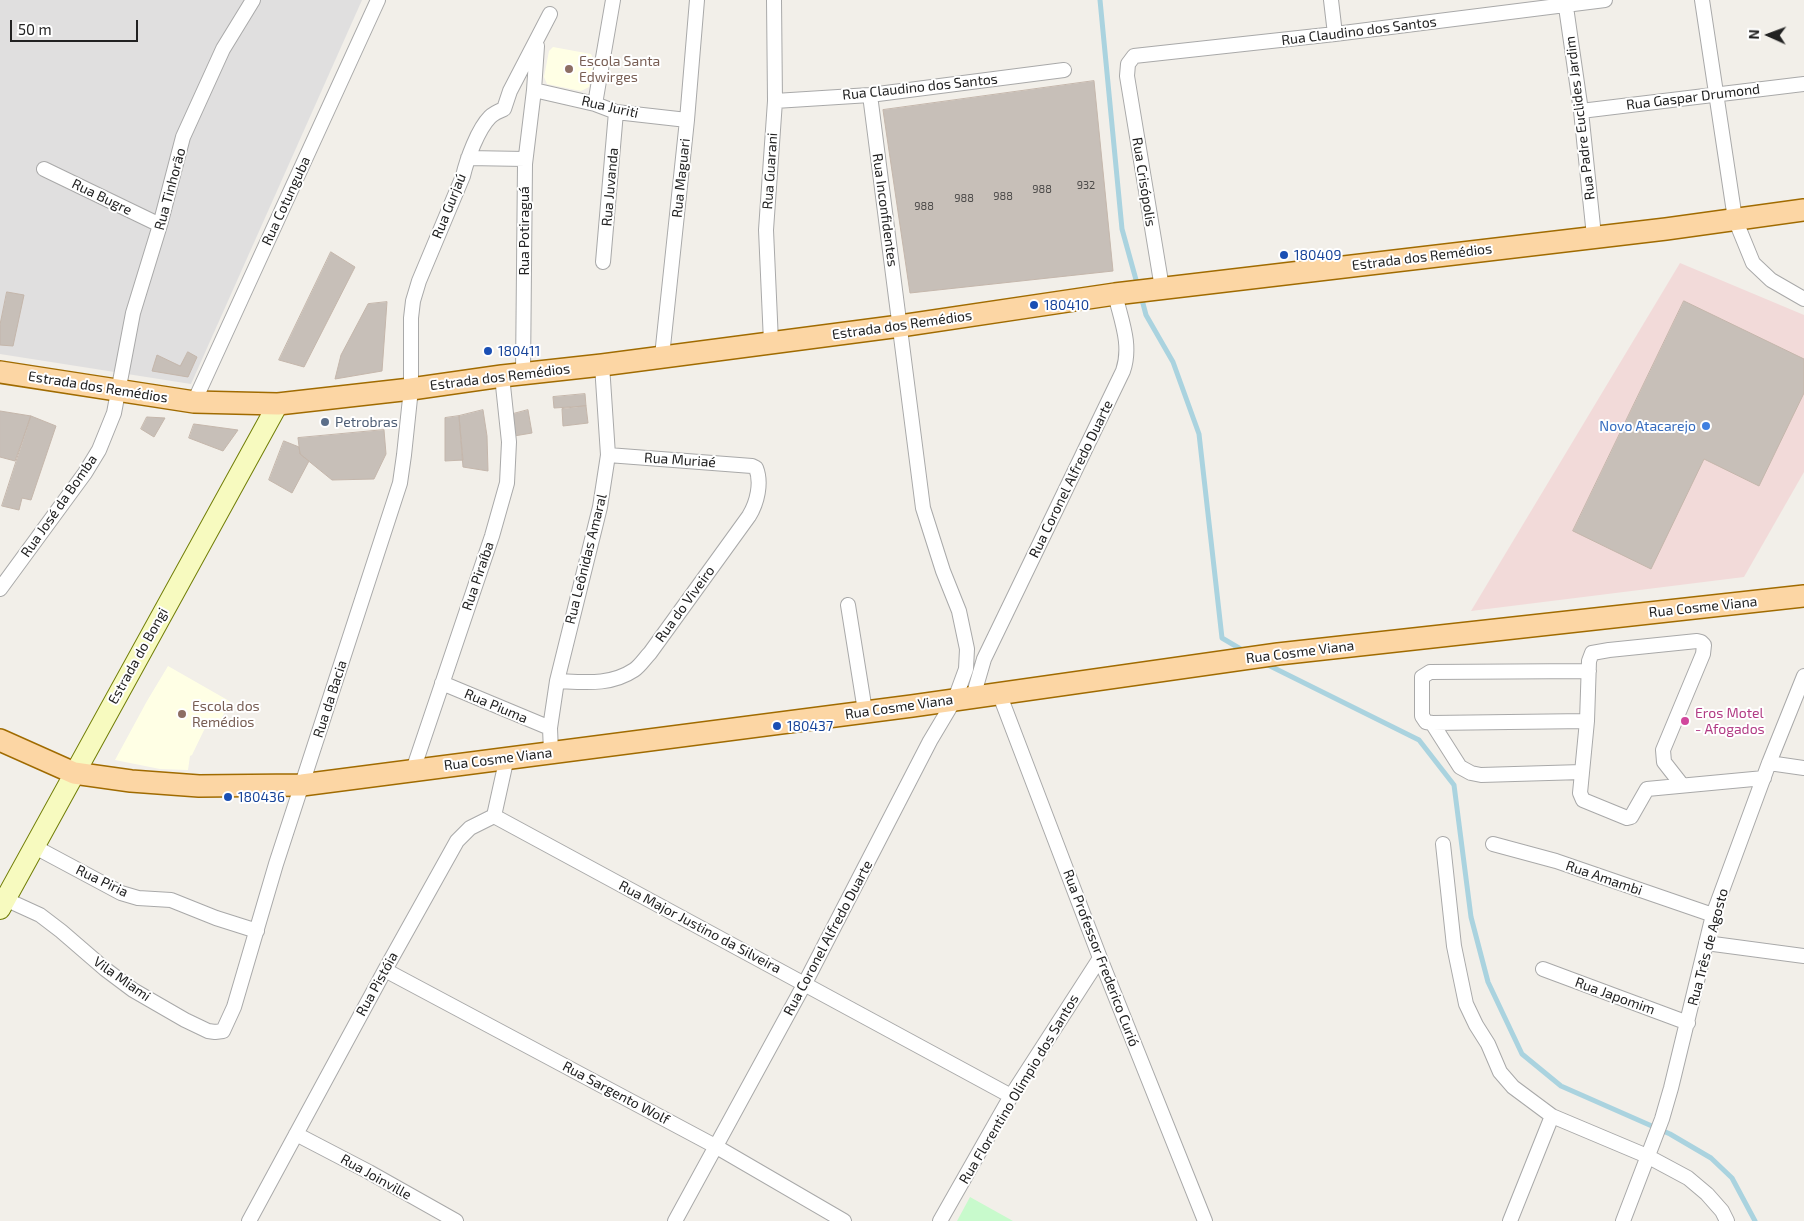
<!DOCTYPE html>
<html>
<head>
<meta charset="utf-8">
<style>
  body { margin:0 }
  #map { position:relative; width:1804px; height:1221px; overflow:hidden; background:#f2efe9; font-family:"Exo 2",sans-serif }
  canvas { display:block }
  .north { position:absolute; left:1744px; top:10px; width:50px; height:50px; -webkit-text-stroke:4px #fff; paint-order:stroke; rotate:272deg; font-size:14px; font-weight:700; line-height:20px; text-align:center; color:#222 }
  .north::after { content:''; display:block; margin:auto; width:18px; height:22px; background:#222; clip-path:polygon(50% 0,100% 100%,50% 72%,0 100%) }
  .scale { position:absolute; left:10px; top:20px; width:128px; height:22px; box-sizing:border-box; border:2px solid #222; border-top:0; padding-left:6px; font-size:15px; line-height:18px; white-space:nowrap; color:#222; -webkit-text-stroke:4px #fff; paint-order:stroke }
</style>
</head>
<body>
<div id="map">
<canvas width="1804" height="1221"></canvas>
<div class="north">N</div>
<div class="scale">50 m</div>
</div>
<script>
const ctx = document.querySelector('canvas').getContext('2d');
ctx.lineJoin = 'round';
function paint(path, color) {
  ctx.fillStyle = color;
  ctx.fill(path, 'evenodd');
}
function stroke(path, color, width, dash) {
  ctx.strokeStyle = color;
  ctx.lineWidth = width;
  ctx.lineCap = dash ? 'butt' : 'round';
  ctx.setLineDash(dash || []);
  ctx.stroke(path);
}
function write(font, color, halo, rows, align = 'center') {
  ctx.font = font + ' "Exo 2",sans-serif';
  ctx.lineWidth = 4;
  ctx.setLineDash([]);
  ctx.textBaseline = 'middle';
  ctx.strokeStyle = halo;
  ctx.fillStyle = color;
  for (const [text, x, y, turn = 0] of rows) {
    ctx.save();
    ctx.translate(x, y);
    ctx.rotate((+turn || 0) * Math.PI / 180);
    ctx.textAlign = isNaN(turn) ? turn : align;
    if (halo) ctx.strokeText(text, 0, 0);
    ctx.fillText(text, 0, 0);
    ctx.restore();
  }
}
paint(new Path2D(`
  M0 0H362L191 384 0 354Z`), '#e0dfdf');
paint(new Path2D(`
  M1680 263 1804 315V472L1744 577 1471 611Z`), '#f2dad9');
paint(new Path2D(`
  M553 47 591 54 594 61 589 87 581 91 547 84 544 77 549 51Z
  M168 666 231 702 215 729 206 726 192 755 190 756 188 770 160 769 115 760 147 701Z`), '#ffffe5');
paint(new Path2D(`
  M970 1197 1013 1221H957Z`), '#c8facc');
stroke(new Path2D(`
  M1100 0 1122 229 1138 287
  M1141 296 1146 315 1173 362 1199 434 1222 638 1244 651
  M1264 663 1419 740 1454 785 1471 917 1488 982 1522 1054 1561 1086 1670 1134 1711 1158 1732 1178 1755 1221`), '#aad3df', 5);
const building = new Path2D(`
  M1094 81 1113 271 910 293 883 110Z
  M331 252 355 267 304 367 279 360Z
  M7 292 24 295 13 346 0 345V325Z
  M1684 301 1804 359V393L1759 486 1704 459 1651 569 1573 531Z
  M387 302 382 371 335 379 341 355 368 304Z
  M188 352 197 357 188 377 152 371 157 355 180 366Z
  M585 394 586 406 554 408 553 397Z
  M586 406 588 423 563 426 562 409Z
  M483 410 487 436 488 471 463 467 459 416Z
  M528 410 532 433 514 436 513 414Z
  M0 411 31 416 15 461 0 457Z
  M31 416 56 426 31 500 22 498 19 510 2 506Z
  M459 416 463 460 445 461V418Z
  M147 417 165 418 154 437 141 429Z
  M194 424 238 430 223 451 189 438Z
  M384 430 386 454 374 479 332 480 300 454 298 438Z
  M284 441 299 447 300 454 309 461 292 493 269 480Z`);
paint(building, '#c7bfb8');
stroke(building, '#c4b6ab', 1);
const street = new Path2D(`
  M1331 0 1335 34
  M1565 0 1581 111 1594 236
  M1702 0 1735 219 1753 263 1771 280 1804 299
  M534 90 595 104 616 112 687 120
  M775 101 870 95 1064 70
  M595 104 613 0
  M1581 111 1804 84
  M468 158 525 159
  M44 169 160 225
  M603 262 616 112
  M1162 288 1127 76 1128 64 1134 56 1335 34 1605 0
  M771 342 766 230 775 101 774 0
  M662 356 687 120 697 0
  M523 373 525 164 534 90 537 46
  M194 402 378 0
  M0 589 85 473 99 450 114 413 133 313 160 225 183 137 223 49 253 0
  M848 605 865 711
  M557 681C583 682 610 686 634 670 640 666 645 658 650 653L749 516C757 503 762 483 756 468L752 466 608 455
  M442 683 550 728
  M999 693 1100 958 1205 1221
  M973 697 984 659 1123 371C1132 345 1121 320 1115 294
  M1587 721 1432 723 1426 722 1422 716V677L1430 672 1589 671
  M1432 723 1460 767 1471 773 1481 775 1582 772
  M551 752 550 728 557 681 600 507 608 455 602 365
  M1769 763 1804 768
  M413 770 492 536 507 483 509 442 502 376
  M1682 785 1664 762 1663 750 1703 654 1704 645 1701 642 1697 641 1609 650 1592 653 1589 661 1587 721 1580 793 1583 800 1627 818 1631 817 1647 789 1764 778
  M494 816 1011 1096
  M494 816 507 757
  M1443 844 1454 946 1466 1004 1476 1025 1488 1044 1500 1072 1513 1087 1552 1116 1647 1156 1688 1178 1707 1194 1722 1211 1727 1221
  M1493 844 1556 861 1713 915
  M35 847 121 893 138 898 171 900 216 918 257 931
  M5 899 40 915 61 931 105 969 133 990 185 1020 208 1031 215 1032 223 1031 234 1007 276 864 400 483 404 455 411 389V318L413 301 419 281 463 176C467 159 478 129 490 117 493 114 499 111 504 109L510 91 550 14
  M1706 943 1804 956
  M1543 969 1688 1023
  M385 970 715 1146 844 1221
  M296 1134 369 1172 456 1221
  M249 1221 385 970 457 841 470 828 494 816
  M675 1221 805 983 930 741 955 699 966 669 967 649 959 611 943 571 923 508 870 95
  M940 1221 1011 1096 1100 958
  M1510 1221 1552 1116
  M1623 1221 1662 1119 1671 1088 1713 915 1769 763 1804 676`);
const secondary = new Path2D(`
  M0 909 278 404`);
const primary = new Path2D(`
  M0 372 194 402 278 404 411 389 502 376 602 365 900 326 1115 294 1666 229 1804 210
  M0 740 74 773 131 781 199 786 302 785 912 706 1278 654 1804 596`);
stroke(street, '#a9a9a9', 16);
stroke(secondary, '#707d05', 22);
stroke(primary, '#a06b00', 24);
stroke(street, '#fff', 14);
stroke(secondary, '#f7fabf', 20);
stroke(primary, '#fcd6a4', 21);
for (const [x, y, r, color] of [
  [569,69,5,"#8d6e63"],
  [1284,255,5,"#1a4fb4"],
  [1034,305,5,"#1a4fb4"],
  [488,351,5,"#1a4fb4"],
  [325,422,5,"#5c6f8a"],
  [1706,426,5,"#3f7fe0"],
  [182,714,5,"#8d6e63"],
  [1685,721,5,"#d1479c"],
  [777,726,5,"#1a4fb4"],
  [228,797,5,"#1a4fb4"]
]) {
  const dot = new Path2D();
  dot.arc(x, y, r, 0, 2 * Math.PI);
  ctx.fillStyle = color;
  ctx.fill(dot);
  stroke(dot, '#fff', 2);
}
write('11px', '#4b4948', null, [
  ["932",1086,185],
  ["988",1042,189],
  ["988",1003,196],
  ["988",964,198],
  ["988",924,206]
]);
write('14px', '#222', '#fff', [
  ["Rua Claudino dos Santos",1359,31,-7],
  ["Rua Claudino dos Santos",920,87,-6],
  ["Rua Gaspar Drumond",1693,97,-7],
  ["Rua Juriti",610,107,13],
  ["Rua Padre Euclides Jardim",1580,118,-97],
  ["Rua Guarani",770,171,-86],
  ["Rua Maguari",681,178,-84],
  ["Rua Crisópolis",1144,182,81],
  ["Rua Juvanda",610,187,-85],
  ["Rua Tinhorão",170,189,-75],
  ["Rua Bugre",102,197,26],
  ["Rua Cotunguba",286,201,-65],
  ["Rua Gurjaú",449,206,-68],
  ["Rua Inconfidentes",885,210,82],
  ["Rua Potiraguá",524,231,-90],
  ["Estrada dos Remédios",1422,257,-7],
  ["Estrada dos Remédios",902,325,-8],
  ["Estrada dos Remédios",500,377,-7],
  ["Estrada dos Remédios",98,387,9],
  ["Rua Muriaé",680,460,4],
  ["Rua Coronel Alfredo Duarte",1071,479,-64],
  ["Rua José da Bomba",59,506,-55],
  ["Rua Leônidas Amaral",586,559,-76],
  ["Rua Piraíba",478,576,-71],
  ["Rua do Viveiro",685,604,-54],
  ["Rua Cosme Viana",1703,607,-6],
  ["Rua Cosme Viana",1300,652,-7],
  ["Estrada do Bongi",138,656,-61],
  ["Rua da Bacia",330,699,-72],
  ["Rua Piuma",496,706,23],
  ["Rua Cosme Viana",899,707,-8],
  ["Rua Cosme Viana",498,759,-7],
  ["Rua Amambi",1604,878,19],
  ["Rua Piria",102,881,26],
  ["Rua Major Justino da Silveira",700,927,28],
  ["Rua Coronel Alfredo Duarte",828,938,-62],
  ["Rua Três de Agosto",1708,947,-75],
  ["Rua Professor Frederico Curió",1101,958,69],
  ["Vila Miami",122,979,35],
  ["Rua Pistóia",377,984,-61],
  ["Rua Japomim",1615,996,20],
  ["Rua Florentino Olímpio dos Santos",1019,1089,-59],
  ["Rua Sargento Wolf",616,1093,28],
  ["Rua Joinville",376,1177,29]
]);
write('14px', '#785e54', '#fff', [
  ["Escola Santa",579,61],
  ["Edwirges",579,77],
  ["Escola dos",192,706],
  ["Remédios",192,722]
], 'left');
write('14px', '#164399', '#fff', [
  ["180409",1294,255],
  ["180410",1044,305],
  ["180411",498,351],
  ["180437",787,726],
  ["180436",238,797]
], 'left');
write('14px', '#4e5e75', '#fff', [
  ["Petrobras",335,422]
], 'left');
write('14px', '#366cbe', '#fff', [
  ["Novo Atacarejo",1696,426]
], 'right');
write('14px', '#b23c85', '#fff', [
  ["Eros Motel",1695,713],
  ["- Afogados",1695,729]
], 'left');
</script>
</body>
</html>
